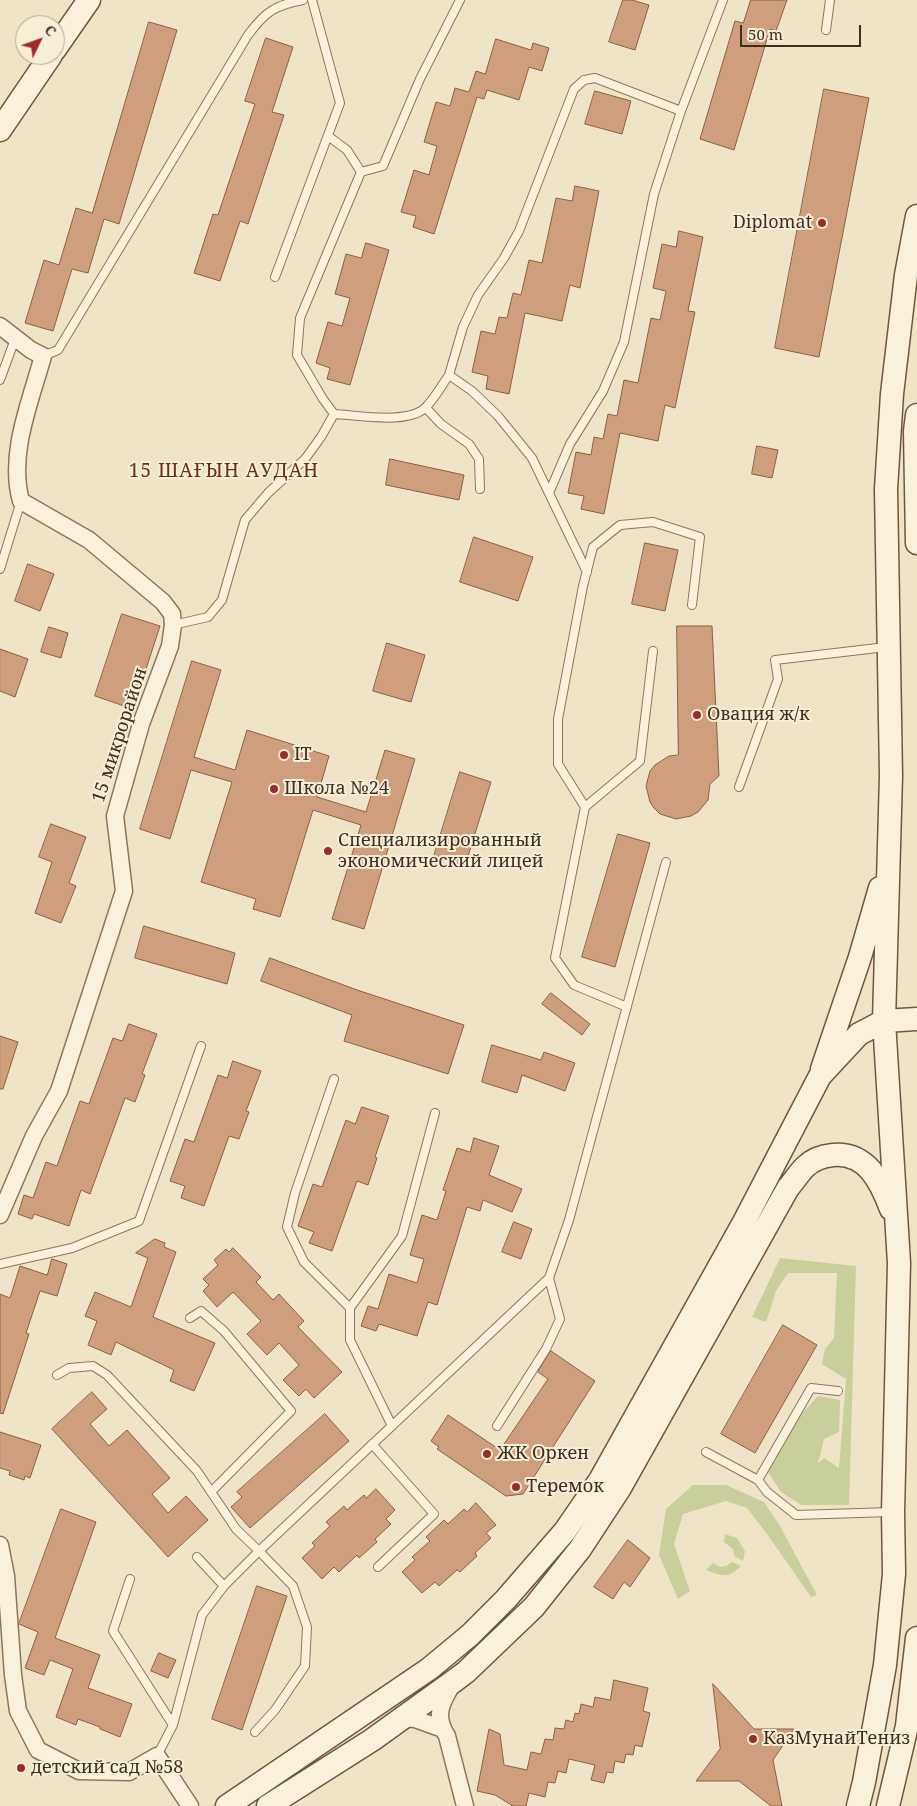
<!DOCTYPE html>
<html>
<head>
<meta charset="utf-8">
<style>
  body { margin:0 }
  #map { position:relative; width:917px; height:1806px; overflow:hidden; background:#f0e4c8; font-family:"Noto Serif",serif }
  canvas { display:block }
  .north { position:absolute; left:15px; top:15px; width:50px; height:50px; box-sizing:border-box; background:#f7eed8; border:1px solid #ada18e; border-radius:50%; rotate:48deg; font-size:14px; font-weight:700; line-height:20px; text-align:center; color:#3d2e20 }
  .north::after { content:''; display:block; margin:auto; width:18px; height:22px; background:#9e2a2b; clip-path:polygon(50% 0,100% 100%,50% 72%,0 100%) }
  .scale { position:absolute; left:740px; top:25px; width:121px; height:22px; box-sizing:border-box; border:2px solid #3d2e20; border-top:0; padding-left:6px; font-size:15px; line-height:18px; white-space:nowrap; color:#3d2e20; -webkit-text-stroke:4px #f7eed8; paint-order:stroke }
</style>
</head>
<body>
<div id="map">
<canvas width="917" height="1806"></canvas>
<div class="north">С</div>
<div class="scale">50 m</div>
</div>
<script>
const ctx = document.querySelector('canvas').getContext('2d');
ctx.lineJoin = 'round';
function paint(path, color) {
  ctx.fillStyle = color;
  ctx.fill(path, 'evenodd');
}
function stroke(path, color, width, dash) {
  ctx.strokeStyle = color;
  ctx.lineWidth = width;
  ctx.lineCap = dash ? 'butt' : 'round';
  ctx.setLineDash(dash || []);
  ctx.stroke(path);
}
function write(font, color, halo, rows, align = 'center') {
  ctx.font = font + ' "Noto Serif",serif';
  ctx.lineWidth = 4;
  ctx.setLineDash([]);
  ctx.textBaseline = 'middle';
  ctx.strokeStyle = halo;
  ctx.fillStyle = color;
  for (const [text, x, y, turn = 0] of rows) {
    ctx.save();
    ctx.translate(x, y);
    ctx.rotate((+turn || 0) * Math.PI / 180);
    ctx.textAlign = isNaN(turn) ? turn : align;
    if (halo) ctx.strokeText(text, 0, 0);
    ctx.fillText(text, 0, 0);
    ctx.restore();
  }
}
paint(new Path2D(`
  M780 1258 856 1266 849 1505H801L781 1492 768 1472 795 1421 818 1396 840 1400 839 1432 824 1439 818 1463 824 1458 839 1468 846 1379 822 1364 825 1349 834 1338 837 1273H788L776 1291 766 1322 752 1317Z
  M693 1485H726L764 1502 780 1526 817 1595 811 1597 767 1534 747 1508 726 1501 683 1514 674 1544 690 1591 678 1599 659 1555 666 1509Z
  M725 1534 737 1538 745 1551 743 1561 734 1556 733 1549 724 1542Z
  M732 1562 741 1566C728 1579 722 1576 706 1570L713 1563 720 1567 726 1566Z`), '#c9cf9b');
const building = new Path2D(`
  M623 0H632L649 5 635 50 609 42Z
  M751 0H787L776 31 770 29 734 150 700 139 735 21 743 23Z
  M149 22 177 30 119 224 104 219 88 273 72 269 53 331 25 323 44 260 59 265 76 208 92 213Z
  M266 38 293 47 272 112 284 115 248 224 240 221 220 281 194 273 213 214 218 215 255 104 245 101Z
  M496 39 531 50 533 43 549 48 542 71 529 67 519 100 487 90 484 99 477 97 434 234 413 227 416 216 401 212 414 170 429 175 437 146 424 142 436 102 450 106 455 88 469 92 476 71 485 74Z
  M824 89 869 98 819 357 775 348Z
  M595 91 631 101 622 134 585 124Z
  M575 186 599 191 580 288 570 285 562 321 525 313 509 394 486 389 488 376 472 372 481 331 495 334 499 317 507 318 513 293 521 295 529 260 542 263 556 198 572 201Z
  M679 231 703 237 688 311 695 312 675 408 665 405 658 441 620 433 604 514 581 509 584 496 568 493 576 452 591 455 594 437 603 439 608 414 617 416 624 380 638 383 651 318 660 320 666 291 653 288 662 244 676 247Z
  M366 243 389 250 350 385 327 379 330 368 316 363 328 322 342 326 350 298 335 294 346 254 361 258Z
  M757 446 778 450 772 478 752 474Z
  M390 459 464 475 459 500 386 485Z
  M474 537 533 557 518 601 460 582Z
  M645 543 678 550 665 611 632 604Z
  M28 564 54 574 40 611 15 601Z
  M122 614 160 626 133 709 95 696Z
  M677 626H712L719 776 710 784 708 800 698 812 691 816 676 819 660 814 654 808 650 802 646 786 650 771 655 765 669 756 678 755Z
  M49 627 68 633 61 658 41 652Z
  M387 643 425 655 411 702 373 691Z
  M0 649 28 659 15 697 0 691Z
  M192 661 221 670 194 757 235 770 247 730 329 756 317 797 366 812 385 750 415 759 364 929 332 919 361 825 313 810 280 917 253 909 256 899 201 882 232 782 191 770 170 839 140 829Z
  M460 772 491 782 465 866 434 856Z
  M51 824 86 837 69 883 76 886 61 923 35 913 52 862 39 857Z
  M618 834 650 843 615 967 582 957Z
  M144 926 235 953 227 984 135 958Z
  M270 958 360 991 464 1025 448 1074 344 1041 352 1015 261 981Z
  M551 993 590 1024 582 1035 542 1004Z
  M129 1024 157 1034 142 1074 145 1075 135 1102 125 1098 90 1194 81 1190 69 1226 34 1214 32 1219 18 1214 24 1195 33 1198 46 1162 57 1166 80 1101 89 1104 113 1038 122 1041Z
  M0 1036 18 1042 3 1089H0Z
  M492 1045 541 1060 544 1052 575 1063 565 1091 522 1075 517 1093 482 1082Z
  M233 1061 261 1071 246 1111 249 1112 239 1139 229 1136 204 1206 181 1198 185 1186 170 1181 185 1139 194 1142 218 1075 227 1078Z
  M362 1107 389 1116 375 1157 377 1158 368 1185 357 1181 332 1251 309 1243 314 1232 298 1226 313 1184 322 1187 346 1120 355 1124Z
  M474 1138 499 1146 489 1175 522 1189 512 1212 483 1200 480 1211 467 1207 437 1305 428 1302 417 1336 379 1324 376 1331 361 1326 368 1306 378 1309 389 1274 417 1283 424 1259 410 1255 422 1215 437 1220 446 1191 443 1190 457 1148 470 1152Z
  M514 1222 532 1229 521 1259 502 1252Z
  M155 1239 165 1243 164 1247 176 1252 153 1317 215 1343 194 1391 170 1381 174 1370 116 1342 111 1355 88 1345 97 1321 85 1316 95 1292 131 1307 148 1258 136 1253Z
  M233 1248 261 1277 256 1282 273 1300 279 1294 304 1321 298 1327 342 1372 314 1398 306 1389 299 1396 283 1380 299 1365 279 1343 267 1355 247 1334 261 1321 233 1292 217 1307 203 1291 209 1285 203 1279 218 1265 214 1260 226 1249 229 1252Z
  M52 1259 67 1264 57 1296 40 1291 26 1333 29 1334 3 1414 0 1413V1294L10 1298 20 1266 47 1275Z
  M783 1325 817 1345 755 1453 721 1434Z
  M551 1351 595 1381 523 1494 506 1496 437 1449 439 1447 431 1441 448 1415 500 1450 548 1379 538 1372Z
  M92 1392 107 1409 90 1424 109 1446 127 1430 170 1478 152 1494 168 1513 186 1496 208 1520 168 1557 52 1429Z
  M325 1414 349 1441 250 1528 231 1507 242 1497 237 1492Z
  M0 1432 41 1445 30 1478 25 1476 24 1480 9 1475 10 1471 0 1468Z
  M376 1489 395 1510 386 1519 391 1524 375 1539 377 1542 359 1558 357 1555 339 1572 334 1567 322 1579 302 1558 315 1546 312 1543 330 1526 326 1522 344 1506 347 1510 364 1495 366 1498Z
  M476 1503 496 1525 486 1533 491 1538 475 1553 477 1556 460 1572 457 1570 439 1586 435 1582 422 1593 402 1572 415 1560 412 1557 430 1541 426 1537 444 1520 448 1524 464 1509 467 1512Z
  M61 1509 96 1522 55 1638 100 1655 88 1688 132 1704 120 1737 100 1729V1727L78 1719 76 1725 56 1717 73 1669 50 1660 44 1675 25 1668 38 1632 19 1624Z
  M628 1540 650 1558 630 1587 624 1582 613 1599 594 1587Z
  M257 1586 287 1596 242 1730 212 1719Z
  M159 1653 176 1660 168 1678 151 1671Z
  M614 1680 648 1688 643 1711 650 1713 642 1747 635 1745 633 1755 626 1754 624 1763 615 1761 613 1773 607 1772 604 1783 591 1780 595 1765 569 1759 566 1773 558 1771 555 1783 548 1782 545 1797 529 1793 526 1806H513L495 1795 477 1791 489 1729 500 1734 504 1765 527 1770 531 1752 541 1754 545 1739 553 1740 555 1728 564 1729 566 1720 573 1722 575 1713 579 1714 581 1704 593 1707 595 1697 610 1700Z
  M713 1684 754 1729H794L773 1760 782 1806H771L739 1781H696L720 1749Z`);
paint(building, '#cf9f7d');
stroke(building, '#8d5f41', 1);
const lane = new Path2D(`
  M826 30 830 0
  M328 136 347 150 361 172 300 318 297 355 323 399 334 414C357 415 409 425 426 407 435 398 442 385 449 375L472 391 498 416 532 458 587 572
  M361 172 383 166 420 79 460 0
  M275 277 340 103 312 0
  M43 356 58 350 248 35C265 12 275 5 303 0
  M449 375 463 327 478 295 504 258 519 231 574 89 584 80 595 78 681 111
  M0 380 15 339
  M426 408 441 424 469 444 479 459 480 489
  M549 493 570 444 603 391 624 342 654 194 681 111 723 0
  M0 569 21 501
  M173 625 208 617 222 600 245 520 268 493 305 459 321 437 334 414
  M739 787 778 679 775 660 886 647
  M585 807 558 764V719L583 586 593 547 620 525 653 522 700 537 692 605
  M627 1007 574 985 555 958 585 807 640 761 653 651
  M334 1079 295 1193 287 1227 304 1262 350 1308 402 1236 435 1113
  M0 1264 72 1248 139 1221 201 1046
  M350 1308V1340L392 1426
  M190 1318 201 1311 224 1331 291 1411 211 1492
  M57 1375 69 1368 93 1366 107 1375 197 1471 236 1529 259 1551 549 1278 569 1220 666 862
  M838 1391 811 1388 758 1480 767 1492 796 1515 891 1512
  M497 1426 546 1349 560 1319 549 1278
  M372 1444 434 1514 378 1567
  M706 1452 758 1480
  M197 1557 224 1586
  M130 1579 113 1631 173 1725 157 1756
  M173 1725 202 1615 224 1586 259 1551 293 1586 307 1627 305 1666 275 1710 255 1732`);
const street = new Path2D(`
  M0 326 31 350 43 356C30 403 8 454 21 501L89 540 163 602 172 614 173 625 170 646 141 724 115 816 124 891 59 1091 34 1136 0 1215
  M0 1545 6 1576 13 1675 18 1711 38 1750 79 1771 129 1772 157 1756 190 1806
  M452 1685C441 1703 434 1716 447 1736L465 1806
  M401 1718 415 1719 443 1729`);
const secondary = new Path2D(`
  M55 49 89 0
  M0 130 51 55
  M917 415 915 431 917 543
  M822 1069 860 957 880 888
  M227 1806 429 1669 470 1635 506 1599 565 1531 600 1480 744 1222 820 1076 859 1034 884 1021 917 1019
  M268 1806 372 1740 454 1681 466 1672 534 1607 580 1549 620 1488 788 1188C794 1181 799 1173 805 1167 813 1159 823 1156 833 1155 867 1152 881 1182 891 1209
  M858 1806 864 1782 885 1665 894 1574 893 1512 899 1263 884 1021 891 776 886 489 892 394 906 275 917 216
  M888 1806 907 1726 917 1638`);
stroke(lane, '#8d765c', 10);
stroke(street, '#8d765c', 19);
stroke(secondary, '#6f573f', 25);
stroke(lane, '#faf1dc', 8);
stroke(street, '#faf1dc', 16);
stroke(secondary, '#faf1dc', 22);
for (const [x, y, r, color] of [
  [822,223,5,"#9e2a2b"],
  [697,715,5,"#9e2a2b"],
  [284,755,5,"#9e2a2b"],
  [274,789,5,"#9e2a2b"],
  [328,851,5,"#9e2a2b"],
  [487,1454,5,"#9e2a2b"],
  [516,1487,5,"#9e2a2b"],
  [753,1739,5,"#9e2a2b"],
  [21,1768,5,"#9e2a2b"]
]) {
  const dot = new Path2D();
  dot.arc(x, y, r, 0, 2 * Math.PI);
  ctx.fillStyle = color;
  ctx.fill(dot);
  stroke(dot, '#f7eed8', 2);
}
write('18px', '#3d2e20', '#f7eed8', [
  ["Diplomat",812,223,"right"],
  ["Овация ж/к",707,715],
  ["IT",294,755],
  ["Школа №24",284,789],
  ["Специализированный",338,841],
  ["экономический лицей",338,862],
  ["ЖК Оркен",497,1454],
  ["Теремок",526,1487],
  ["КазМунайТениз",763,1739],
  ["детский сад №58",31,1768]
], 'left');
write('18px', '#3d2e20', '#f7eed8', [
  ["15 микрорайон",120,735,-72]
]);
ctx.letterSpacing = '1px';
write('19px', '#6b2e1e', '#f7eed8', [
  ["15 ШАҒЫН АУДАН",224,472]
]);
ctx.letterSpacing = '0px';
</script>
</body>
</html>
